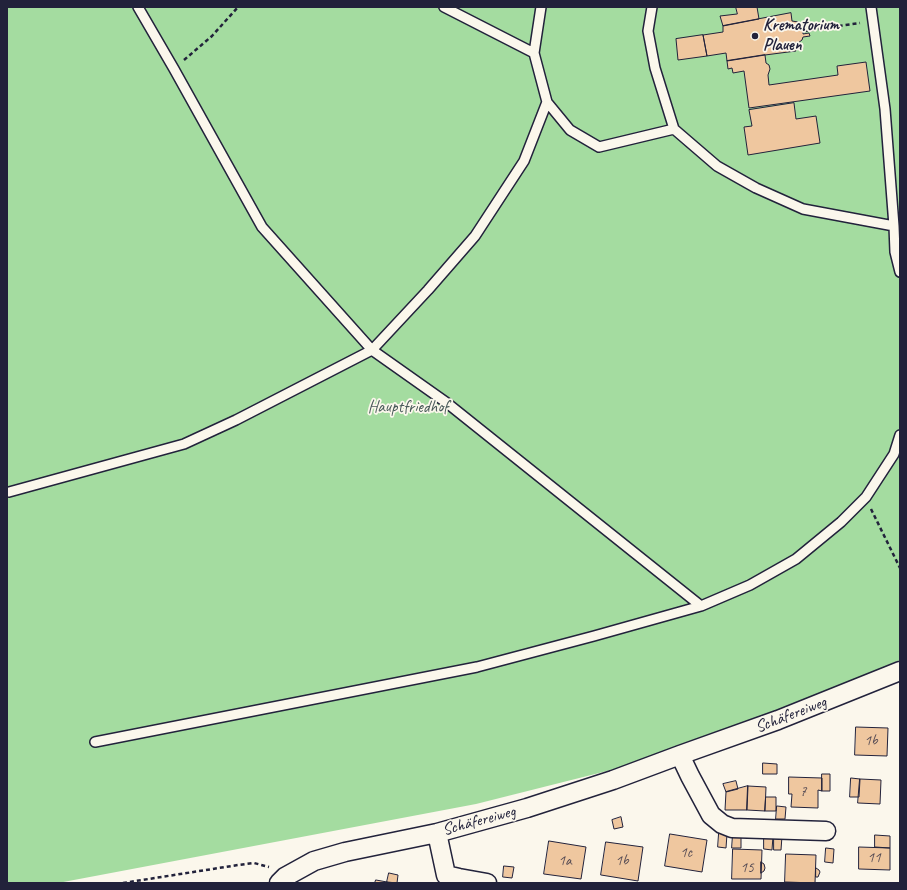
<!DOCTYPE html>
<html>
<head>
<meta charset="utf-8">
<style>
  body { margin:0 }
  #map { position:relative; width:907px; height:890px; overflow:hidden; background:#fbf7ec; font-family:Caveat,sans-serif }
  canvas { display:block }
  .frame { position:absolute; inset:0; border:8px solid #22223b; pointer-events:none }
</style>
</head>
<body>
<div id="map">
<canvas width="907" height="890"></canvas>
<div class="frame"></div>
</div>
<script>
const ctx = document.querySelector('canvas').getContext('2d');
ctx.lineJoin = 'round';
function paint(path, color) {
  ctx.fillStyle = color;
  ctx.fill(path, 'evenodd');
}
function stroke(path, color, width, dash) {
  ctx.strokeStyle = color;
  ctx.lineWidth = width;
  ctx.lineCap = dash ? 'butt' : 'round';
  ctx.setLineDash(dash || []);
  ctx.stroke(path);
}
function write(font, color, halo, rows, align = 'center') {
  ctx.font = font + ' Caveat,sans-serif';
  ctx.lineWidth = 3.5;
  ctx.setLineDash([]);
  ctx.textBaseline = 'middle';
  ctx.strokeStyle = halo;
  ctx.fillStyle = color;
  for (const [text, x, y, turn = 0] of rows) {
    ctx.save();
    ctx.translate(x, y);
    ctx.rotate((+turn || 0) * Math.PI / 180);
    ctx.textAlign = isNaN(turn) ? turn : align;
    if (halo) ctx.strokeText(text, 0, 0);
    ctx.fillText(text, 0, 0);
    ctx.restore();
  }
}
paint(new Path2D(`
  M7 7H900V660L783 710 619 768 476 804 58 883H7Z`), '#a4dca0');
const building = new Path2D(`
  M736 7H757L759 19 723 26 720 16 737 14Z
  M791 13 792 21 798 22 802 25 808 24V26L803 28V34L809 33 810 36 803 37 802 40 798 43H795L796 51 765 55 727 61 726 53 707 56 703 35 723 32V26Z
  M703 35 707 56 678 60 676 39Z
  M765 55 766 63 769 65 770 69 768 75 769 85 838 75 837 66 866 62 870 91 749 108 744 71 733 73 732 68 728 69 727 61Z
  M794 103 796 119 816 116 820 143 748 155 744 127 752 126 749 110Z
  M856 727 888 728 887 756 855 755Z
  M763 763 777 764V774H763Z
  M822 774H830V791H822Z
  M789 777 822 778V791L818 790V808L791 807 792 794H789Z
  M851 778 860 779 859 797H850Z
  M860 779 881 780 880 804 858 803Z
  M736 781 738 789 726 792 723 784Z
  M748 786 747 810H725L726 792Z
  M748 786 766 787 765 811 747 810Z
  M766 797H776V811H765Z
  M777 806 786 807 785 819H776Z
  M621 817 623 827 614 829 612 820Z
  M719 833 727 834 726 848 718 847Z
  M670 834 707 840 702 872 665 866Z
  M733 834H741V848H732Z
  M764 835 773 836 772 850 764 849Z
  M875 835 890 836V848L875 847Z
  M774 836H782L781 850H774Z
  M549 841 586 847 581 879 544 874Z
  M606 842 643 847 638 881 601 875Z
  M859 847 890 848V870L859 869Z
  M826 848 834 849 833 863 825 862Z
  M733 849 762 850 761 879H732Z
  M786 854 816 855 815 883 785 882Z
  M761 862 764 864 765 868 764 871 761 873Z
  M504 866 514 867 512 878 503 877Z
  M816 868 819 870 820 872 818 877H816Z
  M389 873 398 875 397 883 387 882Z
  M376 880 387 882 390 883H375Z`);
paint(building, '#efc79f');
stroke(building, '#22223b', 1);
const service = new Path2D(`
  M138 7 174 69 262 227 372 350 447 403 701 606
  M444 7 534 53
  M541 7 534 53 547 102 570 130 599 147 674 129
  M652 7 648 31 655 68 674 129 717 166 756 188 803 209 894 226 895 252 900 272
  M871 7 885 109 894 226
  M9 492 184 444 236 420 372 350 428 290 475 236 524 161 547 102
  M95 742 477 667 594 636 701 606 750 585 796 559 841 522 866 497 894 454 900 435`);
const minor = new Path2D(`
  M680 755 690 776 711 815 722 824 732 828 826 831
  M437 833 446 875 459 878 487 883
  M279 883 285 877 314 861 345 852 437 833 527 808 613 780 680 755 778 720 900 671`);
stroke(service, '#22223b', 12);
stroke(minor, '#22223b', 21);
stroke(new Path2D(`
  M804 31 860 23
  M184 60 212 36 238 7
  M871 509 900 568
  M123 883 238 865 254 863 269 867`), '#22223b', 2.5, [4, 3]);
stroke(service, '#fbf7ec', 9);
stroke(minor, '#fbf7ec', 18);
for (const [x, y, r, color] of [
  [755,36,4,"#22223b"]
]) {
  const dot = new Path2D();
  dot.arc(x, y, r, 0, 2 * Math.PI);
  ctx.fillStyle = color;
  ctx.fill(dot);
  stroke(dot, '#fbf7ec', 1.5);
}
write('15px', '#554b54', null, [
  ["1b",871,741],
  ["7",803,792],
  ["1c",686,853],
  ["11",874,858],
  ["1a",565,861],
  ["1b",622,861],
  ["15",747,868]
]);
write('bold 17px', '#22223b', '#fbf7ec', [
  ["Krematorium",763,26],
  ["Plauen",763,46]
], 'left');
write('17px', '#495a59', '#fbf7ec', [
  ["Hauptfriedhof",408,408]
]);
write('17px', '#22223b', '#fbf7ec', [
  ["Schäfereiweg",791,715,-21],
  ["Schäfereiweg",479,821,-15]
]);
</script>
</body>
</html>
